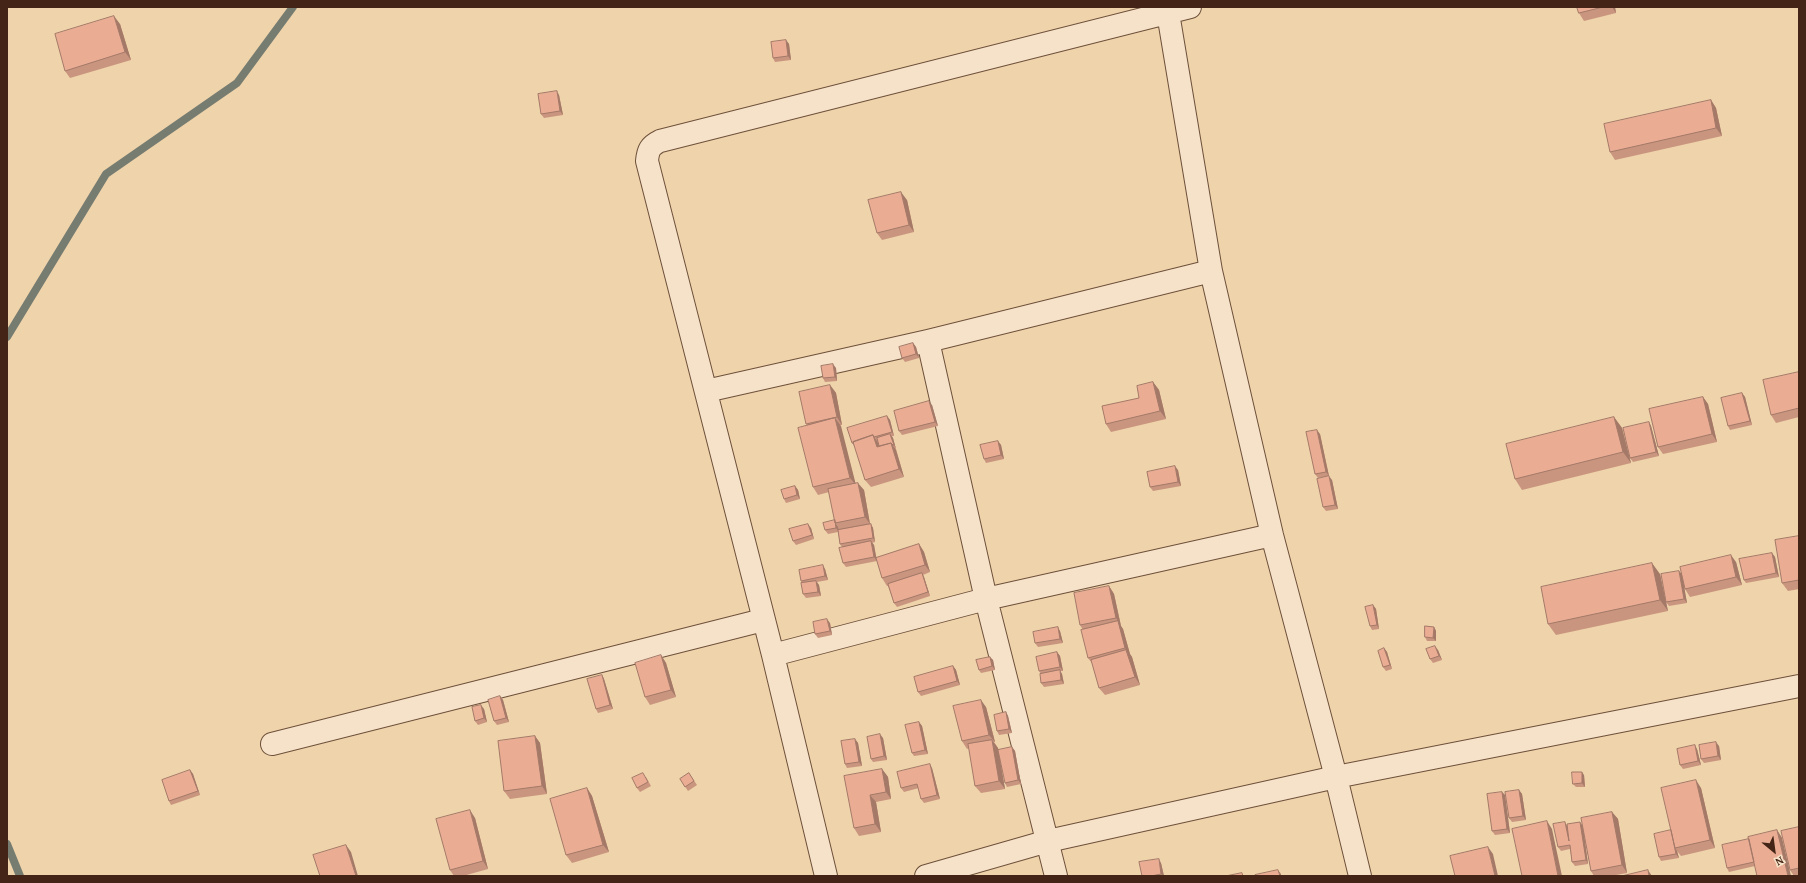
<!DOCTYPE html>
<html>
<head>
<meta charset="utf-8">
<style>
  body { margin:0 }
  #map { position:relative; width:1806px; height:883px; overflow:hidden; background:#efd3aa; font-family:"Gentium Book Plus",serif }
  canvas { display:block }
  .frame { position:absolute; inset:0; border:8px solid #432416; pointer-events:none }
  .north { position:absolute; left:1754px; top:831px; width:40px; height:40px; -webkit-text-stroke:3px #f5e2c8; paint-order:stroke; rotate:151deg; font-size:11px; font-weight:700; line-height:16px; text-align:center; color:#432416 }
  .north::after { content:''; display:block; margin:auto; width:14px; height:18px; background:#432416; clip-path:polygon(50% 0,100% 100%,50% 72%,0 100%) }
</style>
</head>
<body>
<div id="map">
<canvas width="1806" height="883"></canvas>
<div class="frame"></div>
<div class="north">N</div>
</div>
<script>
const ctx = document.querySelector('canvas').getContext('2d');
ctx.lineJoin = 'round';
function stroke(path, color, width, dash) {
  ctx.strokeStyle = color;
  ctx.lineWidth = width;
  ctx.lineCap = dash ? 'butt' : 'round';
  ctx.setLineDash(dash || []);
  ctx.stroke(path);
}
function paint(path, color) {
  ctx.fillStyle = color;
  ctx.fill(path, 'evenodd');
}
stroke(new Path2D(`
  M7 337 106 174 237 83 293 7
  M7 844 20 876`), '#777c71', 8);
const minor = new Path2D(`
  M1167 7 1211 271 1272 535 1336 777 1360 876
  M928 341 986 599 1056 876
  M706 391 928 341 1211 271
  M773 655 986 599 1272 535
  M272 744 763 620
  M826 876 773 655 647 161C648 150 650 146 660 141L1190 7
  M926 876 1048 841 1336 777 1799 686`);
stroke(minor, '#6e503b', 24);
stroke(minor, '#f5e2c8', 22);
paint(new Path2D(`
  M1577 7H1615L1616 13 1584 21 1579 13Z
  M120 24 131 60 70 78 65 71Z
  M786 40 789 44 791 60 775 62 773 58Z
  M559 95 563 115 544 118 541 114Z
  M1711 100 1716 108 1722 136 1615 160 1610 152Z
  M907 200 914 232 882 240 877 233Z
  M913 343 916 347 919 358 905 362 902 358Z
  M836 368 837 381 825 382 823 378Z
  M1799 372V417L1776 423 1771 415Z
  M1153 382 1159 390 1166 419 1111 432 1106 424 1139 398Z
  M830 385 836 393 842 425H840L855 483 864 490 870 524 873 528 875 542 872 543 874 545 876 558 919 544 924 552 930 572 923 575 924 577 930 596 897 607 894 603 888 586H887L882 578 877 561 846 567 843 563 842 547 840 544 838 532 828 534 825 530 835 520 829 492 818 495 813 487 807 425 806 424Z
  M1742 393 1745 397 1752 425 1730 430 1728 426Z
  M1703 397 1708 404 1717 442 1663 454 1658 447Z
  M932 405 938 426 902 435 899 431Z
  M887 416 890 420 894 436H892L893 438 896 449 904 477 871 487 865 480 855 447 852 443Z
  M1614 417 1622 428 1631 463 1522 490 1515 479Z
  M1649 422 1651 426 1659 456 1633 462 1630 458Z
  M1320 434 1329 476 1318 478 1315 474Z
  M998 441 1001 445 1004 459 986 463 984 459Z
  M1178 470 1181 486 1153 491 1150 487Z
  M1332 480 1338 509 1326 511 1323 507Z
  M795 486 798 490 800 499 786 503 784 499Z
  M811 528 814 539 796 545 793 541Z
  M1799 536V589L1788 591 1782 583Z
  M1772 553 1775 557 1779 577 1746 583 1744 580Z
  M1736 562 1742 585 1690 597 1685 589 1683 583 1687 603 1669 606 1666 602 1679 571 1681 574Z
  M825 569 828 580 817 582 819 585 821 596 806 598 803 594 802 583 801 581Z
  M1660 574 1668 611 1556 635 1548 624Z
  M1109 586 1114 594 1121 626 1123 629 1130 654 1132 657 1140 685 1105 695 1099 688 1092 663 1088 658 1083 630 1080 625Z
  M1373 605 1376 609 1379 629 1372 630 1370 626Z
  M830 623 832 635 818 638 815 634Z
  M1434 627 1436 631V641H1427L1425 637Z
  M1060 631 1063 643 1038 647 1035 643Z
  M1384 648 1387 652 1392 669 1386 671 1383 667Z
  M1438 650 1442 660 1433 663 1430 659Z
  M1057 652 1060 656 1063 671H1060L1062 674 1064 684 1044 687 1041 683V674L1039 671Z
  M661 655 666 663 676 697 650 705 645 697Z
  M990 657 993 660 995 670 981 673 979 670Z
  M953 666 956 670 960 685 921 696 918 692Z
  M602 675 604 679 613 709 598 713 596 709Z
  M500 696 503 700 509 722 497 725 494 721Z
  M986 707 995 742H994L998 748 1005 789 981 793 975 786 969 748 967 749 962 741Z
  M484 709 487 722 478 725 475 721Z
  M1006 712 1008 716 1012 733 999 735 997 731Z
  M919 722 922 726 928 754 914 756 912 753Z
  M535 736 540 743 547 794 510 799 504 791Z
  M883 738 887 760 873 762 871 759Z
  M855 739 858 743 862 766 847 768 845 764Z
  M1719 746 1721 760 1704 763 1701 759Z
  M1012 747 1015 751 1021 784 1007 787 1005 783Z
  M1697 749 1701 765 1683 769 1680 765Z
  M932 768 940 799 924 803 921 799 919 788 904 792 901 788Z
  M882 769 888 777 891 799 876 802 881 832 859 836 854 828Z
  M190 770 193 774 200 795 171 805 169 801Z
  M689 773 697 785 688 791 680 779Z
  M1584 775 1585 787H1576L1573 784Z
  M646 777 651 786 640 792 637 788Z
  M587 788 592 796 609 852 572 863 566 855Z
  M1701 788 1715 848 1681 856 1677 851 1679 858 1661 861 1659 857 1671 830Z
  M1519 790 1522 794 1526 820 1512 822 1509 818Z
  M1502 792 1505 795 1510 833 1495 835 1492 831Z
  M1612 812 1618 819 1627 873 1611 876H1594L1591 871 1583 828 1588 864 1575 866 1572 862 1570 849 1561 851 1558 847 1567 825 1583 826Z
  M475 818 488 869 463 876H454L450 870Z
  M1799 827V876H1794L1790 870Z
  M1777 830 1782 838 1755 866 1729 872 1727 868 1749 839Z
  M1161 863 1164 876H1142Z`), '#c9957f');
paint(new Path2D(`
  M1612 7H1615L1616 13Z
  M114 16 120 24 131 60 125 52Z
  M786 40 789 44 791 60 788 56Z
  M557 91 559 95 563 115 560 111Z
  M1711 100 1716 108 1722 136 1716 128Z
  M901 192 907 200 914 232 909 225Z
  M913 343 916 347 919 358 916 354Z
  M833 364 836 368 837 381 835 377Z
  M1153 382 1159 390 1166 419 1160 411Z
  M830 385 836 393 842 425 837 417Z
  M1742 393 1745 397 1752 425 1750 421Z
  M1703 397 1708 404 1717 442 1712 434Z
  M929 401 932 405 938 426 935 422Z
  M887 416 890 420 894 436 892 432Z
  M1614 417 1622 428 1631 463 1623 452Z
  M835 418 841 426 856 485 850 478Z
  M1649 422 1651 426 1659 456 1656 452Z
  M1317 430 1320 434 1329 476 1326 472Z
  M890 434 893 438 896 449 894 445Z
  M873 435 878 443 882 454 877 447Z
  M998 441 1001 445 1004 459 1001 455Z
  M891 443 896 450 904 477 899 469Z
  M1175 466 1178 470 1181 486 1178 482Z
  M1329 476 1332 480 1338 509 1335 505Z
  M858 483 864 490 870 524 865 517Z
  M795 486 798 490 800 499 797 495Z
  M835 523 838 527 839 532 836 528Z
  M808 524 811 528 814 539 812 535Z
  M871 524 873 528 875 542 873 538Z
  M871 541 874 545 877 561 874 557Z
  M919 544 924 552 930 572 925 565Z
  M1772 553 1775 557 1779 577 1776 573Z
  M1731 555 1736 562 1742 585 1736 577Z
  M1652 563 1660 574 1668 611 1660 600Z
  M823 565 825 569 828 580 825 576Z
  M1679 571 1682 574 1687 603 1684 599Z
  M922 573 924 577 930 596 928 592Z
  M816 581 819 585 821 596 818 592Z
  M1109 586 1114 594 1121 626 1123 629 1130 654 1132 657 1140 685 1135 677 1127 652 1125 648 1118 621 1116 618Z
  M1373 605 1376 609 1379 629 1377 625Z
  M827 619 830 623 832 635 830 631Z
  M1058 627 1060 631 1063 643 1060 639Z
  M1434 627 1436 631V641L1433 638Z
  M1435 646 1438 650 1442 660 1439 656Z
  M1384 648 1387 652 1392 669 1390 665Z
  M1057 652 1060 656 1063 671 1060 667Z
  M661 655 666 663 676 697 671 690Z
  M990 657 993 660 995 670 992 666Z
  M953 666 956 670 960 685 957 681Z
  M1060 670 1062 674 1064 684 1061 680Z
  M602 675 604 679 613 709 610 705Z
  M500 696 503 700 509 722 506 718Z
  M981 700 986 707 995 742 989 735Z
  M481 705 484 709 487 722 484 718Z
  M1006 712 1008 716 1012 733 1009 729Z
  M919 722 922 726 928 754 925 750Z
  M880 734 883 738 887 760 884 756Z
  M535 736 540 743 547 794 542 786Z
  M855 739 858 743 862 766 859 762Z
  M992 740 998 748 1005 789 999 781Z
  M1716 742 1719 746 1721 760 1718 756Z
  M1695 745 1697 749 1701 765 1698 761Z
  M1012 747 1015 751 1021 784 1018 780Z
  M930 764 932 768 940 799 937 795Z
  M882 769 888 777 891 799 886 792Z
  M190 770 193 774 200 795 198 791Z
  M1582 772 1584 775 1585 787 1582 783Z
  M1696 780 1701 788 1715 848 1710 840Z
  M587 788 592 796 609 852 603 845Z
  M1519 790 1522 794 1526 820 1523 816Z
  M1502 792 1505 795 1510 833 1507 829Z
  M870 795 876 802 881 832 875 824Z
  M470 810 475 818 488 869 483 861Z
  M1612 812 1618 819 1627 873 1622 865Z
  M1547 821 1552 829 1562 876H1558Z
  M1565 822 1567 826 1569 841Z
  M1580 822 1583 826 1588 864 1586 860Z
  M1671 830 1675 848 1677 851 1679 858 1676 854Z
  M1777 830 1782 838 1791 876H1788Z
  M346 845 351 852 358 876H356Z
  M1488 847 1493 854 1498 876H1495Z
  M1159 859 1161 863 1164 876H1163L1161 874Z
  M1278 870 1281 874V876H1280Z
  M1648 870 1652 876H1649Z`), '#a47968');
const building = new Path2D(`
  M1577 7H1603L1579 13Z
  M114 16 125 52 65 71 55 34Z
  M786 40 788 56 773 58 771 42Z
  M557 91 560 111 541 114 538 94Z
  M1711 100 1716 128 1610 152 1604 124Z
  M901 192 909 225 877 233 868 200Z
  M913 343 916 354 902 358 899 347Z
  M833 364 835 377 823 378 821 366Z
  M1799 372V408L1771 415 1763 380Z
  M1153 382 1160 411 1106 424 1102 406 1139 398 1137 386Z
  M830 385 837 417 806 424 799 392Z
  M1742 393 1750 421 1728 426 1721 398Z
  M1703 397 1712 434 1658 447 1649 409Z
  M929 401 935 422 899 431 894 411Z
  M887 416 892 432 874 437 873 435 853 442 854 443H852L847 428Z
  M1614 417 1623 452 1515 479 1506 444Z
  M835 418 850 478 813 487 798 428Z
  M1649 422 1656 452 1630 458 1623 428Z
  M1317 430 1326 472 1315 474 1306 432Z
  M890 434 894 445H893L891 443 879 446 877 438Z
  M873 435 877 447 891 443 899 469 865 480 853 442Z
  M998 441 1001 455 984 459 980 445Z
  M1175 466 1178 482 1150 487 1147 472Z
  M1329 476 1335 505 1323 507 1317 479Z
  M858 483 865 517 835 523 828 489Z
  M795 486 797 495 784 499 781 490Z
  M835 520 836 528 825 530 823 523Z
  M808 524 812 535 793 541 789 529Z
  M871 524 873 538 840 544 838 530Z
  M1799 536V580L1782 583 1775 540Z
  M871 541 874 557 843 563 839 548Z
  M919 544 925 565 882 578 876 558Z
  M1772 553 1776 573 1744 580 1739 559Z
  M1731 555 1736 577 1685 589 1680 567Z
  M1652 563 1660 600 1548 624 1541 587Z
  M823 565 825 576 801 581 799 570Z
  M1679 571 1684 599 1666 602 1661 574Z
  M922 573 928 592 894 603 888 584Z
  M816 581 818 592 803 594 801 583Z
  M1109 586 1116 618 1080 625 1074 593Z
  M1373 605 1377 625 1370 626 1365 607Z
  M827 619 830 631 815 634 813 622Z
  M1118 621 1125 648 1088 658 1081 630Z
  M1425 626 1434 627 1433 638 1425 637Z
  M1058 627 1060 639 1035 643 1033 632Z
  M1435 646 1439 656 1430 659 1426 649Z
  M1384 648 1390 665 1383 667 1378 651Z
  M1126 650 1135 677 1099 688 1091 660Z
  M1057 652 1060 667 1039 671 1036 657Z
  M661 655 671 690 645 697 635 663Z
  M990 657 992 666 979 670 976 660Z
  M953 666 957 681 918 692 914 677Z
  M1060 670 1061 680 1041 683 1040 674Z
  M602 675 610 705 596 709 587 679Z
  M500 696 506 718 494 721 488 700Z
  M981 700 989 735 962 741 953 706Z
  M481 705 484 718 475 721 472 707Z
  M1006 712 1009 729 997 731 994 715Z
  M919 722 925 750 912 753 905 725Z
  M880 734 884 756 871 759 867 737Z
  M535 736 542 786 504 791 498 741Z
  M855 739 859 762 845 764 841 741Z
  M992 740 999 781 975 786 968 744Z
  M1716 742 1718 756 1701 759 1699 745Z
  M1695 745 1698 761 1680 765 1677 749Z
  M1012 747 1018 780 1005 783 998 750Z
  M930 764 937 795 921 799 917 784 901 788 897 772Z
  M882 769 886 792 870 795 875 824 854 828 844 776Z
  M190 770 198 791 169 801 162 780Z
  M1572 772H1582V783L1573 784Z
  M643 773 648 782 637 788 632 778Z
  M689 773 694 781 685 787 680 779Z
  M1696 780 1710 840 1675 848 1661 788Z
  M587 788 603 845 566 855 550 799Z
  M1519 790 1523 816 1509 818 1505 792Z
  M1502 792 1507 829 1492 831 1487 794Z
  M470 810 483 861 450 870 436 819Z
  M1612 812 1622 865 1591 871 1581 818Z
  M1547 821 1558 876H1522L1512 829Z
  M1565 822 1569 841 1567 824 1580 822 1586 860 1572 862 1570 845 1558 847 1553 824Z
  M1799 827V868L1790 870 1781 831Z
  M1671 830 1676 854 1659 857 1654 834Z
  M1777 830 1788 876H1757L1748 837Z
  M1749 839 1754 862 1727 868 1722 845Z
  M346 845 356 876H320L313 855Z
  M1488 847 1495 876H1455L1450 856Z
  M1159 859 1161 874 1151 876H1142L1139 862Z
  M1278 870 1280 876H1255V875Z
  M1648 870 1649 876H1622Z
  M1242 873 1243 876H1226Z`);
paint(building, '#eaad94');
stroke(building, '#a47968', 1);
</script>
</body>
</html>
